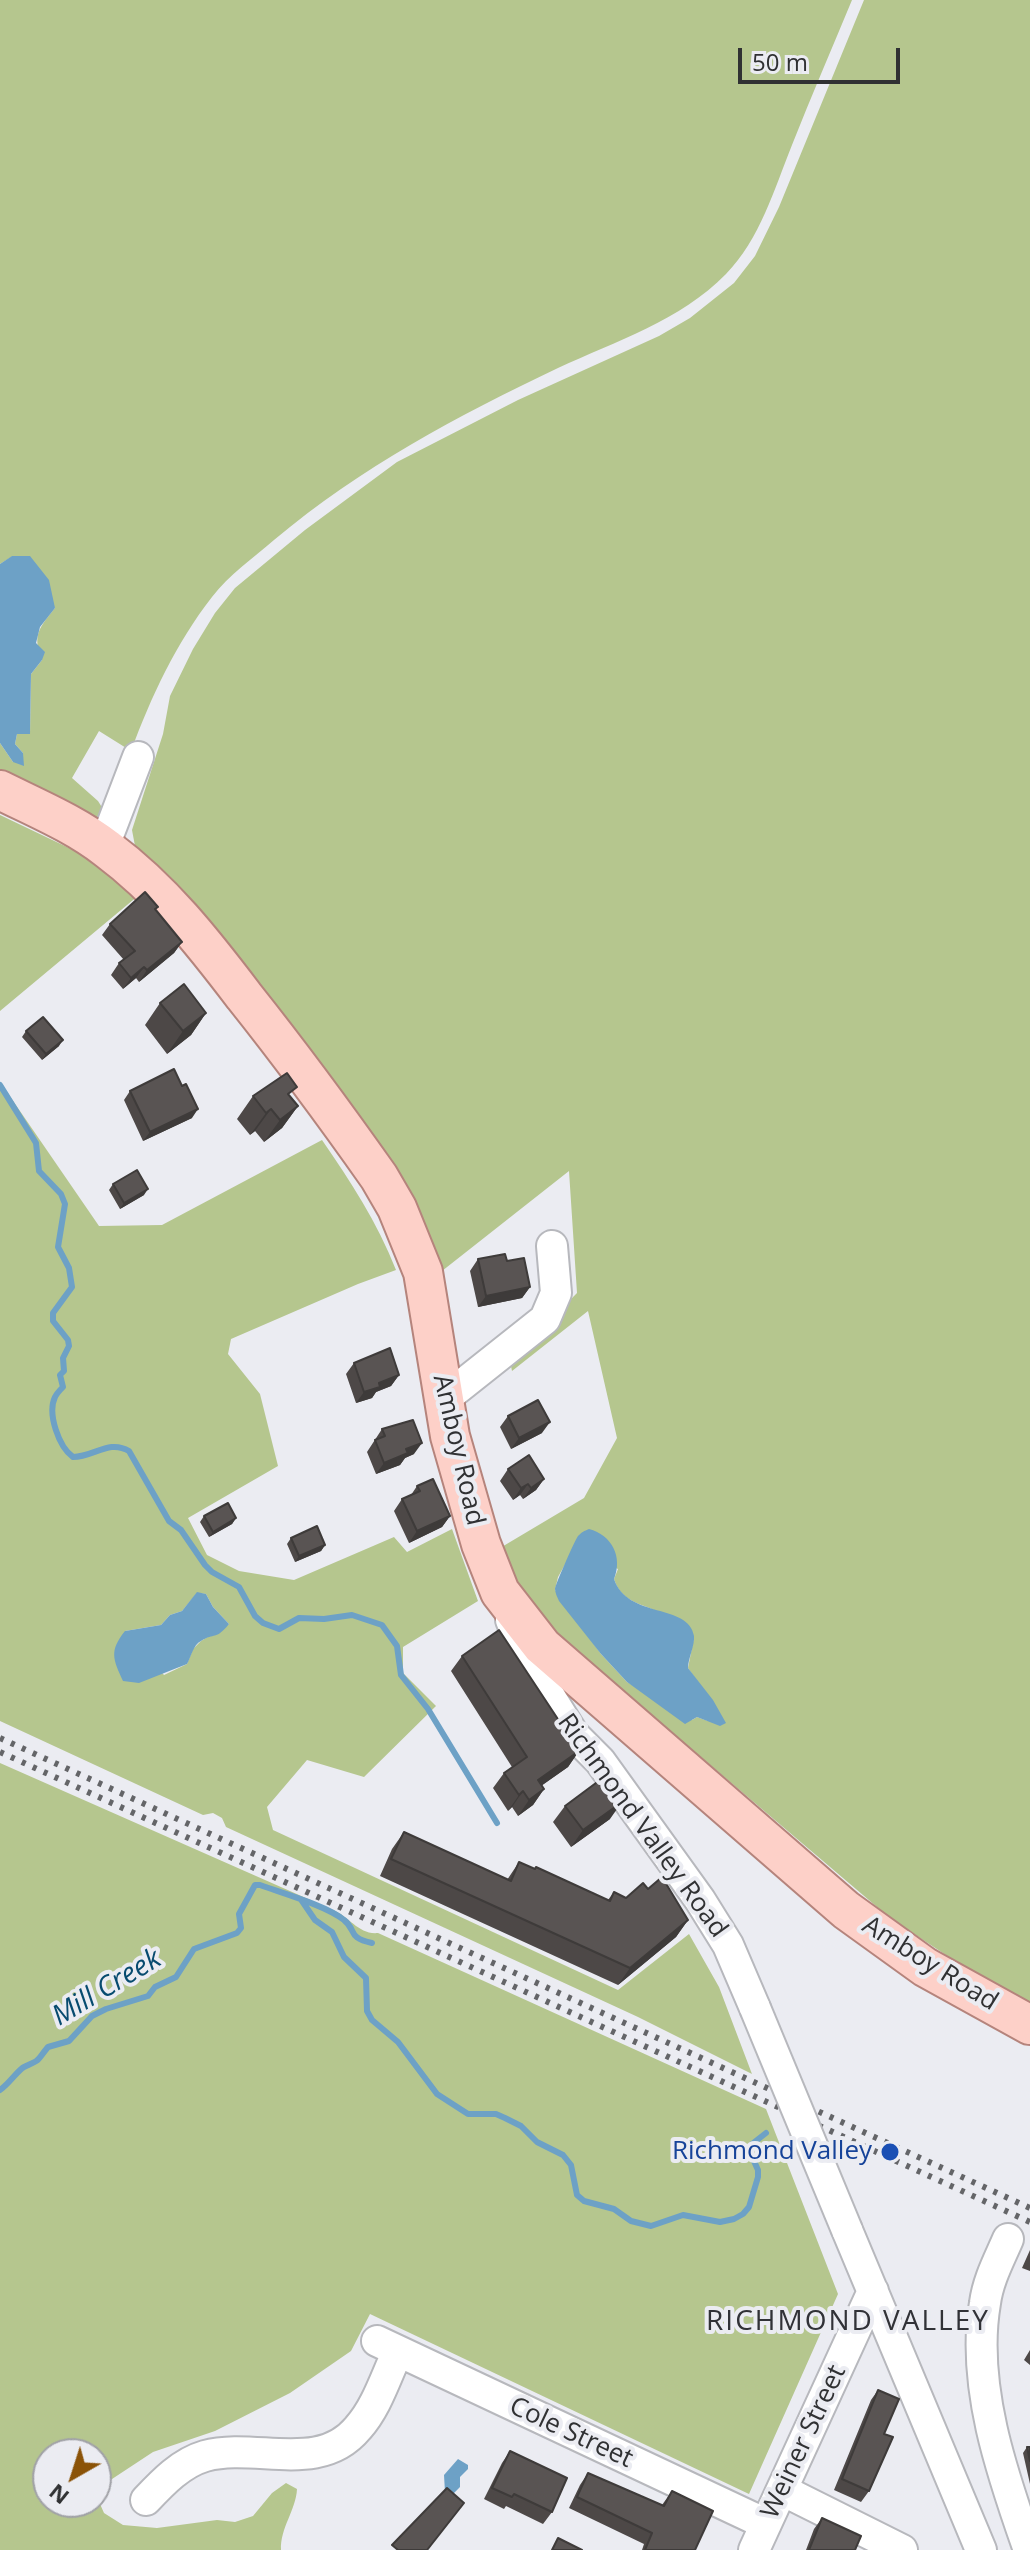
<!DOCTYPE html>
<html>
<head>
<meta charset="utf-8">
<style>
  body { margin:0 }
  #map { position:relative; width:1030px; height:2550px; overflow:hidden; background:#ebecf2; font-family:"Open Sans",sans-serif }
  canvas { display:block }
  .north { position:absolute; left:32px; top:2438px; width:80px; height:80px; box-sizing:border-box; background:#ebecf2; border:2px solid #a0a1a6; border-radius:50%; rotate:219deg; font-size:22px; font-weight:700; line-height:32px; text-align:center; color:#303133 }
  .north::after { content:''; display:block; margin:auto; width:28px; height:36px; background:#8b5308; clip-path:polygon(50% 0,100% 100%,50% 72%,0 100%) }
  .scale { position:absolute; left:738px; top:48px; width:162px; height:36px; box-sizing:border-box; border:4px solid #303133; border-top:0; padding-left:10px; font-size:24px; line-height:28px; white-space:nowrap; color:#303133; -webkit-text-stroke:6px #ebecf2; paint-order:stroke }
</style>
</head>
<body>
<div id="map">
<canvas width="1030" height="2550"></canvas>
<div class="north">N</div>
<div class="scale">50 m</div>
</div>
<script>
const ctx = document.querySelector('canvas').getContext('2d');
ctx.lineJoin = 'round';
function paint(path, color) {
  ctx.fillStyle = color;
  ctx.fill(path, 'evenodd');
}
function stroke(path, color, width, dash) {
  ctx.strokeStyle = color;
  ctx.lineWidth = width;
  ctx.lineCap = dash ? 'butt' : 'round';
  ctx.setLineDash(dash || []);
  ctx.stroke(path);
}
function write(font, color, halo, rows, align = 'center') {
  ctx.font = font + ' "Open Sans",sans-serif';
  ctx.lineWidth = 8;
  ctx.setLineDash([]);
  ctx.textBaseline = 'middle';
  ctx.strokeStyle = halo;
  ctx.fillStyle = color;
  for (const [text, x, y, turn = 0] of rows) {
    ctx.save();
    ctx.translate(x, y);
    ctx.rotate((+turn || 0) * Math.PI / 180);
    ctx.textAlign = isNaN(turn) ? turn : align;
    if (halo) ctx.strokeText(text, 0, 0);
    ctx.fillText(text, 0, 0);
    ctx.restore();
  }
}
paint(new Path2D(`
  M0 0H852C832 48 811 97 792 145 774 190 760 239 726 274 680 321 616 341 558 368 455 417 363 466 274 540 253 558 229 575 212 597 176 643 151 697 131 751L99 731 72 778 98 801 103 809 102 816 96 818 0 774V743L13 762 23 753 15 744 17 734 30 733 31 674 42 660C32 635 39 628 55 608L13 556 0 564Z
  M864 0H1030V2002L955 1961 890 1918 548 1627 509 1574 500 1548 584 1498 617 1438 588 1311 512 1371 510 1361 577 1293 569 1171 442 1271 135 846 132 830 163 734 170 696 193 649 215 613 235 588 305 530 397 462 518 400 659 336 690 318 734 283 755 256 779 207ZM573 1550 618 1569 614 1579C622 1603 641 1603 661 1613 673 1618 683 1629 694 1637L688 1668 699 1684 708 1721 697 1717 692 1720 627 1682 601 1654 555 1590 558 1577Z
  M0 815 90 858 139 895 0 1011Z
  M0 1082 99 1226 162 1225 322 1140C351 1182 377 1222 396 1270L358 1284 231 1339 228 1354 260 1394 278 1466 188 1518 207 1555 239 1571 294 1580 394 1537 407 1552 452 1529 478 1601 403 1647V1673L436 1706 364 1777 307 1760 267 1807 273 1830 618 1990 689 1934 719 1987 752 2074 638 2017 226 1827 222 1818 213 1813 203 1815 0 1721ZM197 1593 206 1594 213 1607 229 1624 201 1641 193 1649 187 1664 164 1675 125 1631 161 1625 170 1615 182 1611Z
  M0 1763 333 1910C350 1917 359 1935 378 1933L766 2109 838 2294 749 2494 370 2314 351 2351 290 2393 215 2431 153 2452 109 2481 102 2492 100 2504 104 2513 123 2525 157 2528 217 2520 235 2522 253 2516 272 2493 286 2483 297 2489C296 2510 280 2528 281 2550H0ZM48 2454H96V2502H48Z`), '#b5c68e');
paint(new Path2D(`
  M12 556H30L49 580 55 608 40 627 36 643 45 652 42 660 31 674 30 734H17L15 744 23 753 24 766 13 762 0 743V564Z
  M589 1529C612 1535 623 1557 614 1579 627 1619 689 1603 694 1636 695 1645 688 1659 688 1668L713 1700 726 1723 720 1726 697 1717 685 1724 627 1682 601 1654 559 1601C557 1597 555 1592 555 1589 555 1585 576 1538 578 1536 582 1532 584 1531 589 1529Z
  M197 1592 206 1594 213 1607 229 1624C215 1641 215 1632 201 1641 193 1645 191 1657 187 1664L139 1683 123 1681C113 1659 109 1651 125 1631L161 1625 170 1615 182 1611Z
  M458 2459 468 2465V2469L460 2477V2487L453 2494 445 2492 444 2475Z`), '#6da1c6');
stroke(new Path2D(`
  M0 1085 36 1143 39 1171 61 1194 65 1204 58 1247 69 1268 72 1287 53 1313V1321L68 1340 69 1346 63 1358 64 1371 60 1375 63 1387C60 1390 57 1393 55 1397 47 1414 59 1447 73 1457 94 1457 109 1439 129 1451L169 1521 181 1530 205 1565 212 1572 239 1587 255 1616 263 1623 279 1629 299 1618 324 1619 352 1615 382 1625 397 1646 401 1675 428 1709 497 1823
  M302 1901 315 1920 332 1932 344 1957 366 1978 367 2011 372 2020 398 2042 437 2094 468 2114H496L505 2118 521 2126 537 2142 563 2155 571 2165 577 2195 584 2201 614 2209 631 2221 651 2226 683 2215 720 2222 734 2219 743 2214 749 2207 758 2177V2170L749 2150 752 2144 766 2133
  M0 2090C9 2084 18 2070 24 2067 41 2059 35 2063 48 2047L69 2041 92 2016 106 2009 148 1996 155 1987 176 1977 194 1949 237 1933 241 1928 239 1914 255 1885H260C282 1893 327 1906 344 1920 357 1930 347 1938 372 1943`), '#6da1c6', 6);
const minor = new Path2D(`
  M104 846 138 757
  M443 1400 545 1319 556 1293 552 1246
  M511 1620 529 1663 573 1734 600 1761 700 1900 728 1945 755 2008
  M847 2230 981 2550
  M1008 2239C999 2260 988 2280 985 2303 971 2384 1002 2474 1029 2550
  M377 2341 766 2524
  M782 2490 902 2550
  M146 2500C163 2482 181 2463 205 2456 256 2442 319 2475 358 2428 377 2407 386 2376 398 2351
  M754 2550 873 2291`);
const major = new Path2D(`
  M0 790C36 808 75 824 107 849 162 890 203 942 244 996 291 1055 336 1116 379 1177L397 1208 423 1272 450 1436 481 1544 500 1592 542 1646 846 1910 925 1967 1030 2025`);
stroke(minor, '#b7b8bd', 34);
stroke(major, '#b5847c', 42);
stroke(minor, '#fff', 30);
stroke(major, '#fdd0c8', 38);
stroke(new Path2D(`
  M0 1738 1030 2208
  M0 1752 1030 2222`), '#646568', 6, [4, 8]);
const minorBridge = new Path2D(`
  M755 2008 847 2230`);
stroke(minorBridge, '#b7b8bd', 34, []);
stroke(minorBridge, '#fff', 30);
paint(new Path2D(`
  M156 910 182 942 174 953 139 982 136 978 123 989 111 975 119 963 124 960 102 935 110 924Z
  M160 1003 206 1013 191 1035 167 1054 145 1025Z
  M26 1031 59 1046 42 1060 22 1037Z
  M130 1091 192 1118 143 1141 124 1100Z
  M253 1096 290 1097 298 1106 282 1128 264 1142 255 1131 250 1135 237 1119Z
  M113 1184 144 1195 120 1209 109 1190Z
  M478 1259 507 1261 530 1287 522 1298 478 1307 470 1271Z
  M354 1363 399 1375 391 1386 376 1392 372 1398 356 1403 346 1374Z
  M508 1416 542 1433 511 1449 500 1427Z
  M382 1429 414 1454 405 1458 400 1465 376 1474 367 1452Z
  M508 1469 544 1479 536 1490 523 1499 520 1495 513 1500 500 1481Z
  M417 1486 450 1516 442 1527 409 1543 394 1511 402 1499 411 1495Z
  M204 1516 236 1518 232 1524 209 1537 200 1522Z
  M291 1538 325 1545 321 1551 295 1562 287 1544Z
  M462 1656 579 1751 568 1767 542 1785 544 1789 533 1805 518 1816 512 1807 508 1811 493 1788 504 1773 512 1767 451 1671Z
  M565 1806 610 1819 571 1847 553 1822Z
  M404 1832 507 1880 519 1862 608 1900 614 1892 626 1898 648 1889 688 1920 676 1937 618 1985 380 1876 392 1849Z
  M1030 2250V2271L1022 2268Z
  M1030 2350V2365L1024 2360Z
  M878 2390 869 2491 861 2502 834 2490 871 2400Z
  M1027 2447H1030V2484L1023 2453Z
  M510 2451 552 2512 543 2524 506 2506 504 2509 484 2499 502 2463Z
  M588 2473 662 2505 672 2491 695 2550H642L644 2544 569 2508 580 2485Z
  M822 2518 855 2550H806L814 2529Z`), '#4d4847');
paint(new Path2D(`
  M182 942 174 953 139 982 147 970Z
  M144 967 136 978 123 989 131 978Z
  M206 1013 191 1035 167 1054 183 1031Z
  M63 1040 59 1046 42 1060 46 1054Z
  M298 1106 282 1128 264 1142 280 1120Z
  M198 1109 192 1118 143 1141 150 1132Z
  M271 1109 255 1131 250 1135 266 1113Z
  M148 1189 144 1195 120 1209 124 1203Z
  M530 1287 522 1298 478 1307 486 1296Z
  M399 1375 391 1386 376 1392 372 1398 356 1403 364 1392 379 1383Z
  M550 1422 542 1433 511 1449 519 1438Z
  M422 1443 414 1454 405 1458 400 1465 376 1474 384 1463 406 1449Z
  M544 1479 536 1490 523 1499 531 1488Z
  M528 1484 520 1495 513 1500 521 1488Z
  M450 1516 442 1527 409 1543 417 1531Z
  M236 1518 232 1524 209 1537 213 1532Z
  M325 1545 321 1551 295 1562 299 1556Z
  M579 1751 568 1767 527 1796 538 1780Z
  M544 1789 533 1805 518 1816 529 1800Z
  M523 1791 512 1807 508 1811 519 1795Z
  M622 1802 610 1819 571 1847 583 1830Z
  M688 1920 676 1937 618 1985 630 1968Z`), '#3e3b3a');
const building = new Path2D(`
  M145 892 158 907 155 909 182 942 147 970 144 967 131 978 119 963 135 951 110 924Z
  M184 984 206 1013 183 1031 160 1003Z
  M43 1017 63 1040 46 1054 26 1031Z
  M174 1069 182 1086 186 1084 198 1109 150 1132 130 1091Z
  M287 1073 297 1087 288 1094 298 1106 280 1120 271 1109 266 1113 253 1096Z
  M137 1170 148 1189 124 1203 113 1184Z
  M505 1254 507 1261 524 1258 530 1287 486 1296 478 1259Z
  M390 1348 399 1375 379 1383 380 1387 364 1392 354 1363Z
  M538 1400 550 1422 519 1438 508 1416Z
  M413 1420 422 1443 406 1449 408 1453 384 1463 375 1440 385 1436 382 1429Z
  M529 1455 544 1479 531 1488 528 1484 521 1488 508 1469Z
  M433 1479 450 1516 417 1531 402 1499 420 1491 417 1486Z
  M228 1503 236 1518 213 1532 204 1516Z
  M317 1526 325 1545 299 1556 291 1538Z
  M499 1630 579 1751 538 1780 544 1789 529 1800 523 1791 519 1795 504 1773 527 1757 462 1656Z
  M604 1777 622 1802 583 1830 565 1806Z
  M404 1832 511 1881 519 1862 535 1869 536 1867 610 1901 614 1892 626 1898 643 1883 648 1889 662 1877 688 1920 630 1968 391 1859Z
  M878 2390 899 2399 884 2434 893 2437 869 2491 842 2479Z
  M1027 2447H1030V2461Z
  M510 2451 567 2478 552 2512 514 2494 512 2497 492 2488Z
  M588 2473 664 2506 672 2491 713 2511 695 2550H645L652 2533 577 2497Z
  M447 2488 464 2503 427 2550H398L392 2545Z
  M822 2518 861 2536 855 2550H809Z
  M558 2538 582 2550H552Z`);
paint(building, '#595453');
stroke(building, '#3e3b3a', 2);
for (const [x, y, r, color] of [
  [890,2152,10,"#1a4fb4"]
]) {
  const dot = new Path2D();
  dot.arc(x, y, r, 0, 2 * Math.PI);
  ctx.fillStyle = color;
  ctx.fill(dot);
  stroke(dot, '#ebecf2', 3);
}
write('26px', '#303133', '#ebecf2', [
  ["Amboy Road",458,1450,77],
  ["Richmond Valley Road",642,1826,54],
  ["Amboy Road",930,1964,32],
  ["Cole Street",571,2433,25],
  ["Weiner Street",804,2442,-65]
]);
write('26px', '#164399', '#ebecf2', [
  ["Richmond Valley",872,2152]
], 'right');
write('italic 28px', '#074b6f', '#ebecf2', [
  ["Mill Creek",107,1988,-31]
]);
ctx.letterSpacing = '2px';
write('28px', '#313237', '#ebecf2', [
  ["RICHMOND VALLEY",848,2322]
]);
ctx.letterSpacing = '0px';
</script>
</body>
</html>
